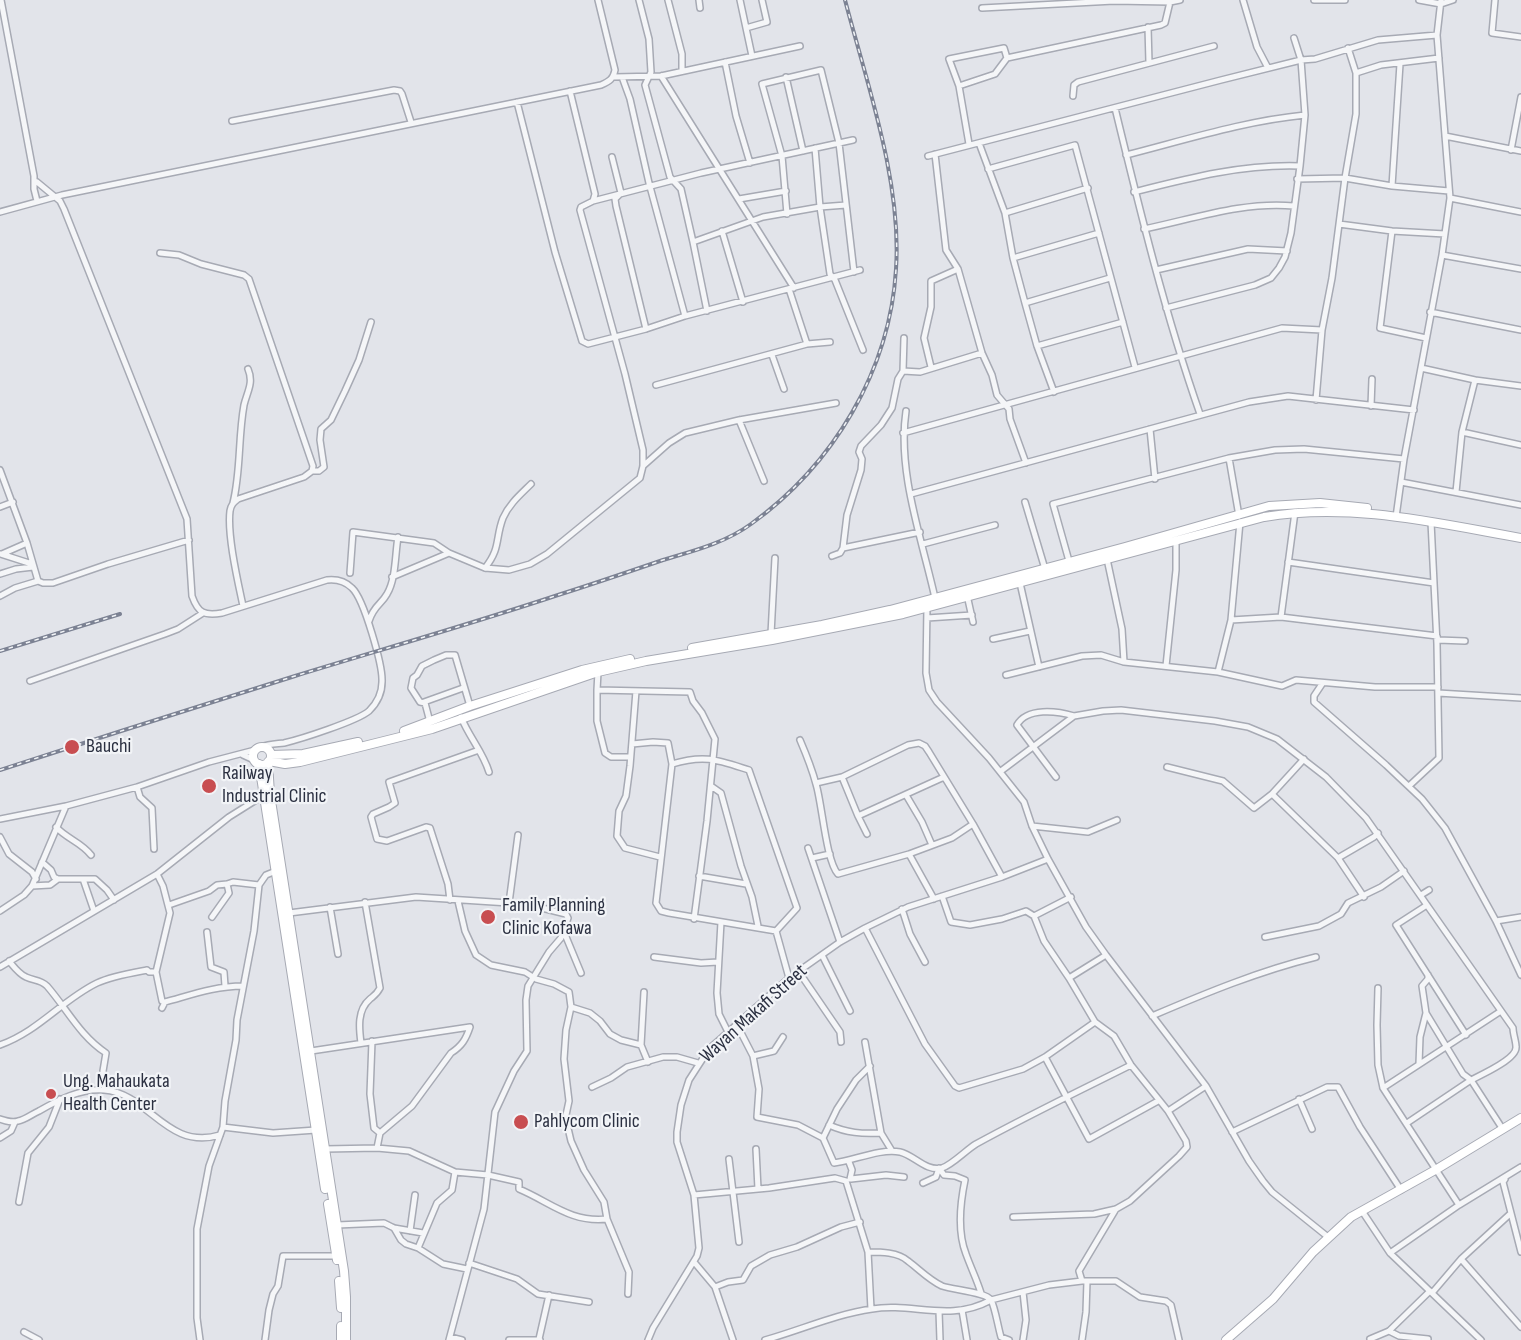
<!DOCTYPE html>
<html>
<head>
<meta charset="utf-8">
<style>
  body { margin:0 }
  canvas { display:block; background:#e2e4ea }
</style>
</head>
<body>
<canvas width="1521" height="1340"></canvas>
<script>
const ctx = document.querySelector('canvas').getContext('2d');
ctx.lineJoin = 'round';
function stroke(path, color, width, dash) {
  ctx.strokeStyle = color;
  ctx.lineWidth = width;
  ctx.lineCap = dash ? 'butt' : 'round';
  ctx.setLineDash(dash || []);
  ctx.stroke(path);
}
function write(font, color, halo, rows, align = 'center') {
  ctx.font = font + ' "Sofia Sans Condensed",sans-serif';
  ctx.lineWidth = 4.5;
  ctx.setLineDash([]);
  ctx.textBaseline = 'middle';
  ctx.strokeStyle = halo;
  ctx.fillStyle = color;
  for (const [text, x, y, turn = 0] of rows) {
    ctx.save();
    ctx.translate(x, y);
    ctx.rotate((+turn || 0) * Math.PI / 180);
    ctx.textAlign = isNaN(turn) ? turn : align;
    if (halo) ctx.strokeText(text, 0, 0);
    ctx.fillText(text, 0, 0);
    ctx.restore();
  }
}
const street = new Path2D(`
  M1 0 34 176V189L37 201
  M639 0 649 39 651 72 645 85 670 177 681 189 693 242
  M668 0 682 54V71
  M699 0 700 8
  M740 0 752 56
  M1243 0 1257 47 1268 68
  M1314 0H1345
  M1419 0 1441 4 1453 0
  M1495 0 1492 33 1521 37
  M982 8 1114 1 1170 2 1180 0
  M1148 27 1149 63
  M746 28 767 22 762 0
  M725 62 736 116 750 163
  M1356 73 1381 65 1439 58
  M661 76 794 288
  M614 77 661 76 800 46
  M622 77 630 99 649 183 685 316
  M786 77 803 151
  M959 86 995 74 1007 58 1161 25 1165 23 1170 2
  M1073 96 1074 85 1078 82 1214 46
  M517 102 555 252 582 341 588 344 646 329 685 316 860 270
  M1115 108C1140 211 1165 314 1200 414
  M232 121 394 90 400 91 402 94 411 122
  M1445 136 1521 151
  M979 143 1005 213 1013 258 1025 303 1037 346 1054 392
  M969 144 959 86 949 59 1004 48 1007 58
  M815 148 820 207 830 274 835 280 863 350
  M1511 150 1521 97
  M935 154 946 250 958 269 982 353 992 375 997 395 1009 409 1010 419 1026 463
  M1126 155C1185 140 1244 121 1305 115
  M928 156 1221 80 1301 60 1315 59 1378 40 1437 35
  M612 157 621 193 615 199 616 206 646 329
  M988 169 1075 145 1135 367
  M1297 179 1345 178 1392 186 1449 191
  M37 182 60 201 64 209 187 519 192 596C198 613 204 616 222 613L327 580C336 579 345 581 352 588 364 599 383 666 382 682 382 693 377 703 369 711 357 721 301 739 284 743 276 744 269 744 261 747
  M1392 186 1400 64
  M1134 192C1189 178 1243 164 1300 166
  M1450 198 1521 212
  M739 199 786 191
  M593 201 701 173 853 140
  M0 212 62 195 601 85C610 81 613 79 615 70L598 0
  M1005 213 1088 188
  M787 214 782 156 762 84 821 70 839 143 854 272
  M1339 224 1392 231 1445 234
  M1144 229C1193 219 1244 201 1294 206
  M722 231 743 302
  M1392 231 1380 328 1426 338
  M160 253 179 255 201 264 244 275 249 279 313 466 312 471 304 477 238 499C233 503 231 505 230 511 227 535 238 582 243 606
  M1442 255 1521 269
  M1013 258 1099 233
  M1156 270 1248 249 1287 251
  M789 289 807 344
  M1025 303 1110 278
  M1166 308 1255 285 1271 278 1279 268 1285 257 1291 233 1300 166 1305 115 1301 60 1294 38
  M707 311 693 242 763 217 820 207 846 205
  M1430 312 1521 330
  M1037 346 1123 322
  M772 355 784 389
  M931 367 924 338 931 307V281L958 269
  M1421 368 1475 380 1521 386
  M903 371 920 372 982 353
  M656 385 807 344 830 342
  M1316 400 1322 330 1332 278 1345 178 1356 114V73L1348 48
  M1371 406 1372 379
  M906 411C897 472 922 539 935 598
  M739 420 764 481
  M1150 429 1155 479
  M1462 432 1521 445
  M903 433 1282 328 1322 330
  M1229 458 1239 516
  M643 466 669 443 685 433 739 420 836 403
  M0 470 27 543 38 581 43 583H53L108 564 189 540
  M312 471H319L324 467 320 440 321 429 331 420 345 391 359 360 371 322
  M1401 482 1521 505
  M1456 492 1462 432 1475 380
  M911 494 1249 402 1288 396 1414 410
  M1025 502 1045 569
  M233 503C241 471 238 438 244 405 247 392 254 383 248 369
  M0 507 13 502
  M1396 517 1404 459 1442 255 1450 198 1437 35 1441 0
  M923 544 995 525
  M843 548 920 532
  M1 554 32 564
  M2 554 27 543
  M832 556 840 553 843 548 847 515 861 470 862 459 859 452 861 446 881 425 892 408 898 379 903 371 904 338
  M1107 559 1122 629 1124 662
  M1069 561 1053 504 1229 458 1275 450 1304 449 1404 459
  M1288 562 1434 583
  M485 568C501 548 495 539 503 518 509 504 521 494 531 484
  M350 573 353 532 434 543 449 553 485 568 509 570 530 564 547 554 640 478 643 466V450L625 374 580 210 581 207 593 201 595 194 570 91
  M0 574 16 569 33 567
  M392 577 449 553
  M1020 583 1039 667
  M967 595 973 622
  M0 596 15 588 38 581
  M927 606 926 673 929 690 937 702 989 758 1024 802 1032 826 1048 859 1086 927 1106 955 1206 1086 1249 1161 1263 1181 1272 1192 1328 1237
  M1281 617 1295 512
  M927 618 972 615
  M1231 620 1281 617 1437 636 1438 640 1465 641
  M369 621C374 605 381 605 387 594 396 579 395 555 398 537
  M771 634 775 558
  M993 639 1030 631
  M1166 666 1176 570V539
  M598 672 597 690 690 692 693 701 702 713 715 739 707 821 694 919
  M1218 672 1231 620 1240 522
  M1006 675 1082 656 1101 655 1124 662 1218 672 1282 686 1296 680 1375 687H1438
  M30 681 165 634 178 629 203 613
  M1322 684 1314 696V702L1386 765 1422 799 1445 828 1496 921 1521 975
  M597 690V721L605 753 611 757H630
  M636 691 630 766 626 796 619 811 617 836 625 848 660 857
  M1438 693 1521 698
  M424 702 463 688
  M461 717C469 737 483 752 489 772
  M430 722 425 703 420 702 411 688 413 678 417 675 422 666 434 660 446 655H455L470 706
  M800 740C806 754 812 769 816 784 822 803 826 861 838 874L909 854 952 838 973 824 929 752 925 746 919 743 908 745 842 777 816 783
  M632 744 653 742 668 743 672 764
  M243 755 254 760
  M1304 759 1272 794 1338 858 1364 897
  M1167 767 1223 781 1254 808 1272 794
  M1001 771 1074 716 1103 711 1121 710 1215 721 1248 727 1277 739 1326 777 1366 818 1513 1028C1513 1034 1516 1041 1516 1047 1517 1059 1481 1075 1471 1080L1502 1128
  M842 777 858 816 944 777
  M1056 777 1017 725C1027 707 1057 711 1074 716
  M711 786 721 793 741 866 752 897 758 926
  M1409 786 1439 758 1437 644 1431 522
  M137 787 140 797 152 808 154 849
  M906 795 922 822 932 845
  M858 816 867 834
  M0 819 66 806
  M973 824 1002 877
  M1032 826 1088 832 1117 820
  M56 827C67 839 81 842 91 855
  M0 837 9 854 32 872 36 879
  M808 848 840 942
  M909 854 934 899
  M812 858 830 854
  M1338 858 1374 837 1378 833
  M42 862 51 870 54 877 58 879
  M157 874 163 886 170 913 156 972 162 1001
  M699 876 746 884
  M83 879 94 911
  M32 886 50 885 58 879H95L107 890 114 900
  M1421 895 1429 890
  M942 896 951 922 970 925 1002 919 1026 911 1034 916
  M450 900 448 884 430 828 426 827 387 841 377 839 371 817 373 814 389 807 395 803 389 782 479 750
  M458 901 465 931 476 955 491 965 525 972 536 979 554 984 569 992 571 1007 566 1030 564 1059 569 1101 566 1115 567 1124 571 1141 584 1170 604 1202 607 1219 629 1272 628 1294
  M509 903 518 835
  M169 905 209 891 217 885 227 884
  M1427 905 1396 925 1466 1035
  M330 907 338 954
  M902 909 910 934 925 962
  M0 911 24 895 32 886 66 806 137 787 209 762 255 750
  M289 913 416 897 509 903 538 907 566 914 568 918 561 938 549 952 528 986 526 1000 527 1051 514 1071 495 1112 484 1209 449 1340
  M212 917 229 893 227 884 233 882 259 885
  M1496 921 1521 917
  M721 922 717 993 719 1014 728 1032
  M865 928 925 1044 955 1086 959 1088 1023 1069 1045 1057 1095 1022
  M776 931 669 913 661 911 656 903 672 764C705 754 718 760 749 770L797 908 776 931 789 978
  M207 932 211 967 224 972 225 986
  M564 932 581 973
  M1265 937 1319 926 1341 914 1348 903 1381 887 1404 871
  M822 955 850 1011
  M654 957 701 963 718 962
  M9 961C14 967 19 974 26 977 34 981 40 979 47 986 67 1009 80 1036 106 1053L103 1071 105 1090
  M0 967 157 874 229 817 264 795
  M799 972 840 1032 841 1042
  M1069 978 1106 955
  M1378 988 1377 1025 1378 1065 1383 1088 1459 1205
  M644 992 641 1045 648 1062
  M571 1007 590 1013 600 1021 610 1034 621 1040 641 1045
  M162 1008 165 1002C191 995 215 986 243 986
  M1152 1016C1206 993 1259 971 1316 957
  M737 1025 753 1056 759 1089 757 1117 798 1125 823 1138 834 1163C853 1161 880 1148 900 1152 914 1155 926 1172 942 1168 952 1165 966 1150 976 1144 1027 1116 1079 1091 1131 1065
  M372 1041 370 1094 374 1128 380 1133
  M865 1042 881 1133 892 1151
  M361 1043C359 1028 357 1010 370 999 375 995 377 994 380 988L365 902
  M0 1045C39 1031 62 1000 97 983 112 976 131 973 147 970L149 972H156
  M311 1051 470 1027C466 1039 462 1046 451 1053L412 1106 380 1133 377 1148
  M753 1056 774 1051 783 1037
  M1045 1057 1089 1139 1158 1101
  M1419 1064 1420 1037 1426 1013
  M592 1087 611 1078 627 1067 663 1057H677L698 1063
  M1383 1088 1501 1011
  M1299 1099 1312 1129
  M1168 1111 1206 1086
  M0 1119C6 1121 12 1123 18 1121 25 1120 32 1114 39 1111 58 1100 81 1088 104 1090 149 1093 166 1151 220 1135
  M1407 1123 1471 1080 1463 1074 1426 1013 1422 986 1428 979V975
  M829 1125C847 1133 862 1134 881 1133
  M223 1127 273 1133 316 1130
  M1232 1132 1327 1087H1338L1360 1127 1401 1190
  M0 1138 11 1131 15 1122
  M823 1138 837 1109 856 1080 870 1066
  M325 1149 377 1148 409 1151 455 1172 488 1175 519 1182V1189C550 1202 571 1223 607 1219
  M756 1149 758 1189
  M729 1159 739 1242
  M849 1162 852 1170 850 1179
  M851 1179 886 1175 904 1177
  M1505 1179 1503 1182 1521 1252
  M846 1181 868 1252 871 1309
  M923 1183 936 1177 939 1168 944 1175 955 1176 965 1180C960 1204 957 1231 966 1254 971 1268 977 1280 981 1293
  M694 1195 769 1188 835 1178 846 1181
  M19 1202 28 1153 49 1127 60 1099
  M1362 1211 1390 1253 1481 1340
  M1013 1217 1094 1214 1116 1209 1130 1201 1179 1156 1187 1147 1186 1141 1168 1111 1131 1065 1114 1036 1095 1022 1069 978 1044 941 1034 916 1071 897
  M337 1225 384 1223 394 1228 423 1233
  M394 1228 401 1240 406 1244 418 1248 443 1264 467 1269
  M410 1231 415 1195
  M418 1248 437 1203 452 1190 455 1172
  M868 1252C881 1252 898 1252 908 1261 920 1270 929 1280 942 1286 954 1290 986 1292 991 1300 995 1307 998 1327 1001 1337L1009 1340
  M1390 1253 1459 1205 1521 1167
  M1461 1259 1521 1327
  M694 1262 715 1287 733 1340
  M469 1263 517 1279 538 1294 589 1302
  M1082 1281 1079 1271 1116 1209
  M715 1287 728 1282 743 1280 751 1266 770 1255 797 1247 841 1227 860 1222
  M1432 1293 1461 1259 1510 1214
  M962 1310 967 1340
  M939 1311 940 1340
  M1389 1331 1399 1336 1428 1339
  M24 1332 39 1340
  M450 1337 462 1340
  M539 1339 549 1295
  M1370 1339 1389 1331 1430 1291
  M200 1340 197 1318V1229L209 1166 223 1127 225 1101 236 1040 237 1020 254 931 259 885 266 875 276 871
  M265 1340 269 1310 273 1294 278 1286 283 1256H336
  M509 1340H540
  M648 1340 653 1328 697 1256 699 1248 694 1195 677 1142V1132L681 1105 689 1080 709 1049 789 978 840 942 865 928 908 907 1002 877 1048 859
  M765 1340C801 1330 836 1314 872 1309 913 1302 949 1323 991 1300L1049 1285 1082 1281H1116L1140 1297 1166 1301 1171 1305 1179 1340
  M1023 1340 1026 1320 1023 1292
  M1082 1340 1086 1312 1087 1281`);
const secondary = new Path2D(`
  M692 648 822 625 890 610 1125 547 1269 506 1320 503 1367 508
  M404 731 470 706 582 670 630 659
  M253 756a9 9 0 1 1 18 0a9 9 0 1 1-18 0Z
  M271 755 303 754 358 742
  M269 761 285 764 300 762 432 729 598 672 646 661 772 640 903 614 1264 517C1350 502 1436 523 1521 538
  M268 762 270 794 344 1271 346 1297V1340
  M259 764 325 1189
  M328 1204 337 1260
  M339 1281 341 1308
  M341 1340V1326
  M1226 1340 1273 1299 1313 1252 1351 1217 1437 1169 1521 1118`);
stroke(street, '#a7aab4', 8);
stroke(secondary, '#a7aab4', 10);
stroke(street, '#f5f6f8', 5);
stroke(secondary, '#fff', 8);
const rail = new Path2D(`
  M0 651 120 614
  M0 770C98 738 197 707 295 676 383 649 471 624 558 595 593 584 628 572 663 560 693 551 725 543 751 524 833 465 890 371 896 269 902 182 867 84 845 0`);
stroke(rail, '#7c8293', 4);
stroke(rail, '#f2f4f7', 1.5, [4.5]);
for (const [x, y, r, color] of [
  [72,747,8,"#c84e51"],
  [209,786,8,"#c84e51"],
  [488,917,8,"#c84e51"],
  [51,1094,6,"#c84e51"],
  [521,1122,8,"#c84e51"]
]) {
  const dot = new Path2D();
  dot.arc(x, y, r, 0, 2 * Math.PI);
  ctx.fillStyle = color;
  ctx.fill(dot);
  stroke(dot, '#f2f4f7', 2);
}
write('20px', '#2b3041', '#f2f4f7', [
  ["Bauchi",86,747],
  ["Railway",222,774],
  ["Industrial Clinic",222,797],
  ["Family Planning",502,906],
  ["Clinic Kofawa",502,929],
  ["Ung. Mahaukata",63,1082],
  ["Health Center",63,1105],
  ["Pahlycom Clinic",534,1122]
], 'left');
write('20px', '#2b3041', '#f2f4f7', [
  ["Wayan Makafi Street",754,1014,-42]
]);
</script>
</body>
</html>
